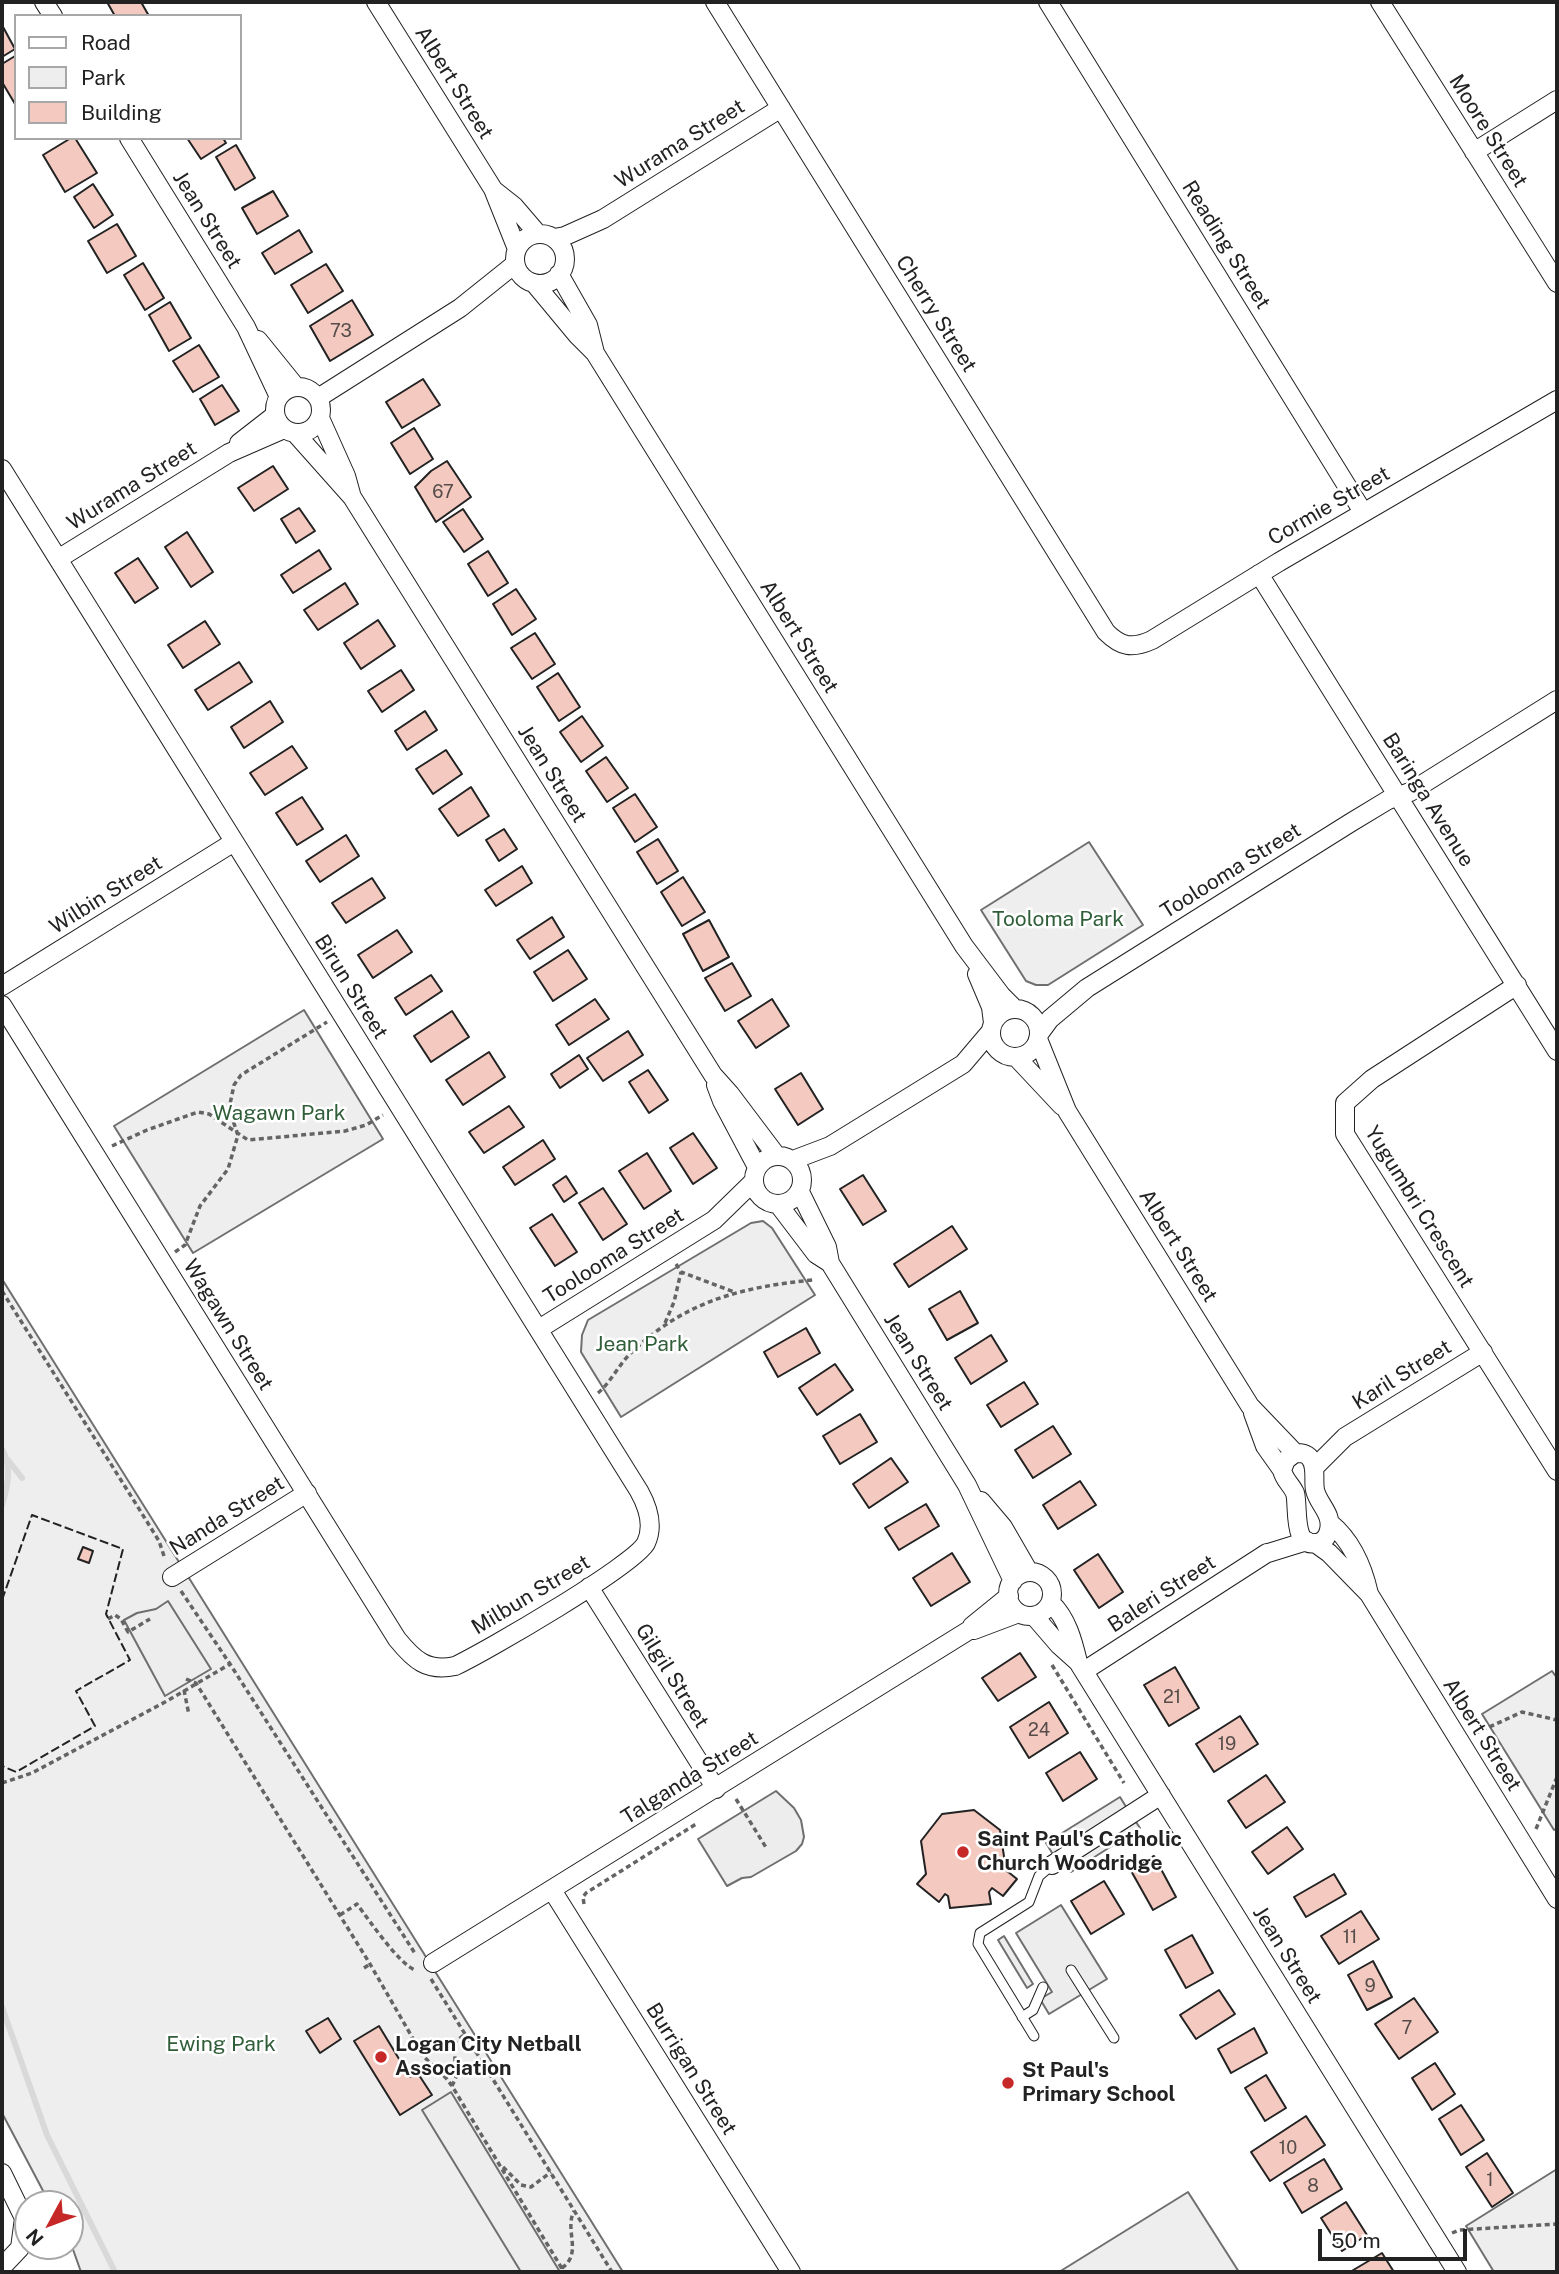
<!DOCTYPE html>
<html>
<head>
<meta charset="utf-8">
<style>
  body { margin:0 }
  #map { position:relative; width:1559px; height:2274px; overflow:hidden; background:#fff; font-family:"Public Sans",sans-serif }
  canvas { display:block }
  .frame { position:absolute; inset:0; border:4px solid #222; pointer-events:none }
  .legend { position:absolute; left:14px; top:14px; width:228px; height:126px; box-sizing:border-box; background:#fff; border:2px solid #a7a7a7; margin:0; padding:9px 12px; list-style:none; font-size:21px; color:#222 }
  .legend li { display:flex; align-items:center; gap:14px; height:35px }
  .legend b { width:35px; border:2px solid #a7a7a7 }
  .north { position:absolute; left:14px; top:2190px; width:70px; height:70px; box-sizing:border-box; background:#fff; border:2px solid #a7a7a7; border-radius:50%; rotate:229deg; font-size:19px; font-weight:700; line-height:28px; text-align:center; color:#222 }
  .north::after { content:''; display:block; margin:auto; width:24px; height:32px; background:#c62828; clip-path:polygon(50% 0,100% 100%,50% 72%,0 100%) }
  .scale { position:absolute; left:1318px; top:2229px; width:149px; height:32px; box-sizing:border-box; border:4px solid #222; border-top:0; padding-left:9px; font-size:21px; line-height:24px; white-space:nowrap; color:#222; -webkit-text-stroke:5px #fff; paint-order:stroke }
</style>
</head>
<body>
<div id="map">
<canvas width="1559" height="2274"></canvas>
<div class="frame"></div>
<ul class="legend">
<li><b style="height:9px;background:#fff"></b>Road</li>
<li><b style="height:19px;background:#eee"></b>Park</li>
<li><b style="height:19px;background:#f3c9c0"></b>Building</li>
</ul>
<div class="north">N</div>
<div class="scale">50 m</div>
</div>
<script>
const ctx = document.querySelector('canvas').getContext('2d');
ctx.lineJoin = 'round';
function paint(path, color) {
  ctx.fillStyle = color;
  ctx.fill(path, 'evenodd');
}
function stroke(path, color, width, dash) {
  ctx.strokeStyle = color;
  ctx.lineWidth = width;
  ctx.lineCap = dash ? 'butt' : 'round';
  ctx.setLineDash(dash || []);
  ctx.stroke(path);
}
function write(font, color, halo, rows, align = 'center') {
  ctx.font = font + ' "Public Sans",sans-serif';
  ctx.lineWidth = 5;
  ctx.setLineDash([]);
  ctx.textBaseline = 'middle';
  ctx.strokeStyle = halo;
  ctx.fillStyle = color;
  for (const [text, x, y, turn = 0] of rows) {
    ctx.save();
    ctx.translate(x, y);
    ctx.rotate((+turn || 0) * Math.PI / 180);
    ctx.textAlign = isNaN(turn) ? turn : align;
    if (halo) ctx.strokeText(text, 0, 0);
    ctx.fillText(text, 0, 0);
    ctx.restore();
  }
}
const green = new Path2D(`
  M1089 842 1143 925 1048 985H1036L1026 981 981 910Z
  M304 1010 383 1139 193 1253 114 1126Z
  M763 1221 772 1228 815 1295 621 1417 581 1352 582 1335 588 1320 751 1223Z
  M2 1279 623 2272H81L70 2241V2204H50L2 2113Z
  M1552 1671 1557 1678V1828L1554 1830 1482 1714Z
  M1557 2169V2272H1494L1466 2226Z
  M1188 2192 1239 2272H1059Z`);
paint(green, '#eee');
stroke(green, '#6f6f6f', 2);
const parking = new Path2D(`
  M168 1601 211 1669 165 1696 124 1620 137 1613 156 1609Z
  M776 1791 794 1808 801 1820 804 1837 802 1844 796 1851 751 1877 742 1878 727 1886 698 1839Z
  M1120 1797 1128 1810 1054 1856 1046 1843Z
  M1136 1822 1140 1828 1071 1872 1067 1866Z
  M1061 1905 1107 1979 1049 2014 1040 1999 1052 1992 1016 1933Z
  M1004 1936 1033 1984 1027 1988 998 1940Z
  M451 2092 560 2272H521L422 2110Z`);
paint(parking, '#ededed');
stroke(parking, '#6f6f6f', 2);
stroke(new Path2D(`
  M2 1449C12 1467 8 1486 2 1505
  M8 1460 22 1478
  M2 2007 47 2135 115 2272`), '#d9d9d9', 6);
const building = new Path2D(`
  M107 2H141L149 16H115Z
  M2 25 15 49 2 57Z
  M15 56 16 104H15L2 82V64Z
  M71 138H75L97 173 65 192 43 155Z
  M187 138H223L226 143 201 159Z
  M236 145 255 178 235 190 216 157Z
  M93 184 113 215 94 228 74 197Z
  M273 191 288 216 257 234 242 208Z
  M117 224 136 256 107 273 88 241Z
  M299 230 312 252 275 274 262 253Z
  M143 263 164 298 145 310 124 275Z
  M326 264 343 291 308 313 291 285Z
  M352 300 373 335 330 361 310 326Z
  M170 302 191 338 169 351 149 315Z
  M199 345 219 377 193 392 173 361Z
  M423 379 440 405 402 428 386 402Z
  M222 385 239 411 215 425 200 399Z
  M414 428 433 459 410 474 391 443Z
  M447 461 471 497 436 522 415 487 431 471Z
  M273 466 288 489 254 511 238 488Z
  M299 508 315 531 296 543 281 519Z
  M463 509 483 539 464 552 443 522Z
  M187 532 213 572 191 587 165 547Z
  M319 550 331 569 293 593 281 575Z
  M488 551 508 583 488 596 468 564Z
  M138 558 158 588 135 603 115 573Z
  M345 583 358 604 318 630 304 610Z
  M516 589 536 619 512 635 493 604Z
  M378 620 395 646 361 669 344 643Z
  M205 621 220 644 183 668 168 645Z
  M535 633 555 664 532 679 511 648Z
  M239 662 252 682 208 710 195 690Z
  M401 670 414 690 382 712 368 691Z
  M558 673 580 707 559 721 537 687Z
  M270 701 283 722 244 748 231 727Z
  M425 711 437 730 407 750 395 731Z
  M582 716 603 746 581 762 560 732Z
  M292 746 307 768 265 795 250 773Z
  M446 750 462 774 433 794 416 769Z
  M606 757 628 788 607 802 586 771Z
  M471 787 489 816 458 836 439 809Z
  M635 794 657 827 635 842 613 808Z
  M302 797 323 829 297 845 276 813Z
  M504 829 517 849 499 861 486 840Z
  M346 835 359 856 320 882 306 861Z
  M658 839 678 871 657 884 637 852Z
  M522 866 532 883 496 906 485 890Z
  M683 877 705 912 682 926 661 892Z
  M372 878 385 898 346 923 332 903Z
  M552 917 564 937 530 959 517 940Z
  M709 920 729 957 703 971 683 934Z
  M397 930 412 952 373 978 358 955Z
  M568 950 587 979 553 1001 534 972Z
  M732 963 751 996 725 1011 705 978Z
  M431 975 442 991 406 1015 395 998Z
  M595 999 609 1019 569 1045 556 1025Z
  M772 999 789 1026 756 1048 738 1021Z
  M452 1011 469 1037 431 1062 414 1036Z
  M628 1031 643 1055 603 1081 587 1058Z
  M489 1052 505 1077 463 1105 446 1080Z
  M579 1055 588 1069 560 1088 551 1074Z
  M648 1070 668 1100 649 1113 629 1082Z
  M801 1073 823 1109 798 1125 775 1089Z
  M509 1106 524 1127 484 1153 469 1132Z
  M693 1133 717 1168 693 1184 670 1148Z
  M543 1140 555 1159 515 1185 503 1167Z
  M647 1153 671 1191 644 1209 619 1171Z
  M863 1175 886 1211 863 1225 840 1189Z
  M566 1176 577 1193 564 1202 553 1185Z
  M603 1188 627 1224 603 1240 579 1203Z
  M552 1214 577 1252 555 1266 530 1228Z
  M952 1226 967 1249 909 1287 894 1264Z
  M960 1291 978 1323 947 1340 929 1309Z
  M806 1328 820 1353 778 1377 764 1352Z
  M991 1335 1007 1361 971 1384 955 1358Z
  M835 1364 853 1390 817 1415 799 1388Z
  M1024 1382 1038 1404 1001 1427 987 1405Z
  M860 1414 877 1442 840 1464 823 1436Z
  M1053 1426 1071 1454 1033 1478 1015 1450Z
  M891 1458 908 1482 869 1508 853 1484Z
  M1080 1481 1096 1505 1058 1529 1043 1505Z
  M926 1504 939 1526 899 1550 885 1528Z
  M83 1547 93 1551 89 1563 78 1559Z
  M952 1553 970 1582 931 1606 913 1578Z
  M1098 1554 1123 1592 1099 1608 1074 1570Z
  M1020 1653 1036 1677 998 1701 982 1678Z
  M1175 1667 1199 1708 1169 1726 1144 1685Z
  M1049 1702 1068 1733 1029 1758 1010 1727Z
  M1240 1716 1258 1744 1214 1772 1196 1744Z
  M1080 1752 1097 1779 1063 1801 1046 1773Z
  M1266 1775 1285 1802 1246 1828 1228 1801Z
  M974 1810 1000 1830 1005 1863 1002 1867 1017 1879 1003 1896 992 1888 989 1892 991 1904 950 1908 948 1896 945 1894 939 1902 917 1884 926 1874 921 1841 942 1814Z
  M1287 1827 1303 1849 1268 1874 1252 1852Z
  M1154 1856 1176 1897 1153 1910 1130 1869Z
  M1334 1874 1346 1894 1306 1917 1294 1897Z
  M1104 1881 1124 1914 1091 1934 1071 1901Z
  M1361 1911 1379 1939 1339 1964 1321 1936Z
  M1192 1935 1213 1973 1186 1988 1165 1950Z
  M1373 1961 1392 1997 1367 2010 1348 1975Z
  M1219 1990 1235 2014 1196 2039 1180 2015Z
  M1414 1998 1438 2032 1399 2059 1375 2024Z
  M328 2018 341 2039 320 2053 306 2031Z
  M379 2026 410 2077 417 2072 432 2095 400 2115 354 2041Z
  M1254 2028 1267 2053 1231 2073 1218 2049Z
  M1435 2063 1455 2094 1432 2110 1412 2078Z
  M1266 2075 1286 2108 1265 2121 1245 2088Z
  M1461 2105 1484 2140 1461 2155 1439 2119Z
  M1306 2116 1325 2145 1270 2181 1251 2152Z
  M1487 2153 1513 2193 1492 2207 1466 2167Z
  M1324 2159 1342 2189 1302 2213 1284 2183Z
  M1346 2202 1367 2235 1342 2251 1321 2218Z
  M1382 2253 1394 2272H1350Z`);
paint(building, '#f3c9c0');
stroke(building, '#222', 2);
const service = new Path2D(`
  M1071 1970 1114 2038
  M1022 2017 1033 2010 1043 1987
  M1034 2036 978 1944 980 1933 1029 1902 1039 1876 1052 1865`);
const minor = new Path2D(`
  M44 2 53 16
  M376 2 493 189 517 249
  M715 2 1106 632C1121 647 1132 649 1152 640L1279 562 1557 400
  M1048 2 1363 512
  M1380 2 1557 283
  M129 138 246 327 279 397
  M1474 152 1557 100
  M495 191 514 206 538 234
  M515 259a25 25 0 1 1 50 0a25 25 0 1 1-50 0Z
  M554 238 565 236 603 219 781 108
  M559 274 588 325 595 353
  M534 283 578 336 595 353 964 946 1001 995 1015 1009
  M258 340 296 387
  M275 410a23 23 0 1 1 46 0a23 23 0 1 1-46 0Z
  M318 398 460 308 515 264
  M320 418 346 476 351 494
  M295 433 352 497 713 1075 730 1094 776 1155
  M239 443 275 415
  M2 469 639 1491C648 1507 654 1526 646 1543 635 1565 485 1652 455 1666 427 1672 414 1660 397 1639L2 1005
  M58 559 229 453 284 429
  M1259 574 1557 1051
  M977 974 991 1007 993 1023
  M1517 985 1372 1079 1345 1103V1134L1557 1471
  M2 986 234 842
  M991 1033a24 24 0 1 1 48 0a24 24 0 1 1-48 0Z
  M1039 1034 1050 1019 1087 988 1350 823 1388 800 1410 792 1557 700
  M1038 1039 1067 1111 1250 1406 1295 1453
  M1016 1057 1062 1106
  M716 1085 722 1101 757 1167
  M754 1180a24 24 0 1 1 48 0a24 24 0 1 1-48 0Z
  M793 1160 830 1146 963 1064 991 1031
  M800 1192 827 1247 830 1263 967 1485 1013 1581
  M778 1204 816 1254 830 1263
  M539 1329 714 1220 754 1181
  M1253 1413 1265 1446 1282 1470
  M1295 1453C1301 1453 1306 1453 1310 1458 1317 1467 1313 1480 1315 1490 1318 1504 1333 1514 1329 1530 1328 1535 1325 1540 1320 1542 1291 1553 1299 1505 1295 1493 1291 1484 1284 1480 1282 1470L1286 1460Z
  M1314 1468 1345 1437 1483 1352
  M981 1501 1003 1527 1029 1572
  M1330 1523C1352 1541 1363 1567 1369 1594
  M1315 1543 1329 1553 1369 1594 1557 1899
  M1265 1554 1307 1541
  M1008 1594a22 22 0 1 1 44 0a22 22 0 1 1-44 0Z
  M172 1577 307 1493
  M589 1587 716 1789
  M1051 1603C1067 1618 1073 1641 1078 1662
  M1034 1616 1059 1645 1078 1662 1457 2272
  M974 1630 1019 1613
  M1084 1671 1267 1553
  M1052 1865 1161 1795
  M552 1890 791 2272
  M433 1963 971 1629 972 1626 1009 1596
  M2 2173 24 2218 20 2248 2 2267`);
stroke(service, '#222', 11);
stroke(minor, '#222', 20);
stroke(new Path2D(`
  M112 1146 147 1130 198 1112 209 1114 248 1140 345 1131 366 1125 383 1115
  M175 1252 185 1245 200 1206 228 1169 238 1135 229 1109 234 1085 241 1075 327 1022
  M676 1264 681 1272 734 1292
  M2 1291 136 1504 159 1541 165 1559
  M665 1323 674 1302 681 1272
  M598 1393C611 1382 619 1364 632 1352 685 1301 742 1287 813 1280
  M181 1591 230 1664 416 1955
  M108 1619 115 1615 121 1619 128 1632 150 1619
  M1052 1665 1124 1783
  M186 1679 196 1683 370 1964 423 2056 446 2078 452 2086 564 2272
  M184 1690 189 1715
  M1474 1734 1522 1712 1557 1720
  M2 1783 32 1773 167 1701 230 1664
  M736 1799 767 1849
  M1536 1829 1557 1777
  M584 1904 583 1897 586 1893 696 1824
  M340 1915 357 1904C369 1920 399 1964 415 1970
  M364 1968 370 1964
  M431 1979 612 2272
  M452 2086 456 2077 454 2043 465 2034
  M503 2167 521 2185 531 2187 551 2172
  M1452 2233 1459 2230 1557 2224
  M562 2268C583 2253 564 2230 574 2211`), '#646464', 3.5, [5, 3.5]);
stroke(service, '#fff', 9);
stroke(minor, '#fff', 18);
stroke(new Path2D(`
  M2 1600 32 1515 123 1549 106 1614 130 1660 76 1691 95 1726 16 1772 2 1766`), '#222', 2, [9, 3.5]);
for (const [x, y, r, color] of [
  [963,1852,7,"#c62828"],
  [381,2057,7,"#c62828"],
  [1008,2083,7,"#c62828"]
]) {
  const dot = new Path2D();
  dot.arc(x, y, r, 0, 2 * Math.PI);
  ctx.fillStyle = color;
  ctx.fill(dot);
  stroke(dot, '#fff', 2.5);
}
write('18px', '#564c4a', null, [
  ["73",341,331],
  ["67",443,492],
  ["21",1172,1697],
  ["24",1039,1730],
  ["19",1227,1744],
  ["11",1350,1937],
  ["9",1370,1986],
  ["7",1407,2028],
  ["10",1288,2148],
  ["1",1490,2180],
  ["8",1313,2186]
]);
write('21px', '#222', '#fff', [
  ["Albert Street",454,83,58],
  ["Moore Street",1488,131,58],
  ["Wurama Street",680,144,-32],
  ["Jean Street",207,220,58],
  ["Reading Street",1226,245,58],
  ["Cherry Street",936,314,58],
  ["Wurama Street",132,486,-32],
  ["Cormie Street",1329,506,-30],
  ["Albert Street",799,637,58],
  ["Jean Street",552,774,58],
  ["Baringa Avenue",1428,800,58],
  ["Toolooma Street",1231,871,-32],
  ["Wilbin Street",106,895,-32],
  ["Birun Street",351,987,58],
  ["Yugumbri Crescent",1419,1207,58],
  ["Albert Street",1178,1246,58],
  ["Toolooma Street",614,1256,-32],
  ["Wagawn Street",228,1325,58],
  ["Jean Street",918,1362,58],
  ["Karil Street",1402,1375,-32],
  ["Nanda Street",227,1516,-32],
  ["Baleri Street",1162,1594,-33],
  ["Milbun Street",531,1595,-31],
  ["Gilgil Street",672,1676,58],
  ["Albert Street",1482,1735,58],
  ["Talganda Street",690,1778,-32],
  ["Jean Street",1287,1955,58],
  ["Burrigan Street",691,2069,58]
]);
write('21px', '#2f5e38', '#fff', [
  ["Tooloma Park",1058,920],
  ["Wagawn Park",279,1114],
  ["Jean Park",642,1345],
  ["Ewing Park",221,2045]
]);
write('bold 21px', '#222', '#fff', [
  ["Saint Paul's Catholic",977,1840],
  ["Church Woodridge",977,1864],
  ["Logan City Netball",395,2045],
  ["Association",395,2069],
  ["St Paul's",1022,2071],
  ["Primary School",1022,2095]
], 'left');
</script>
</body>
</html>
